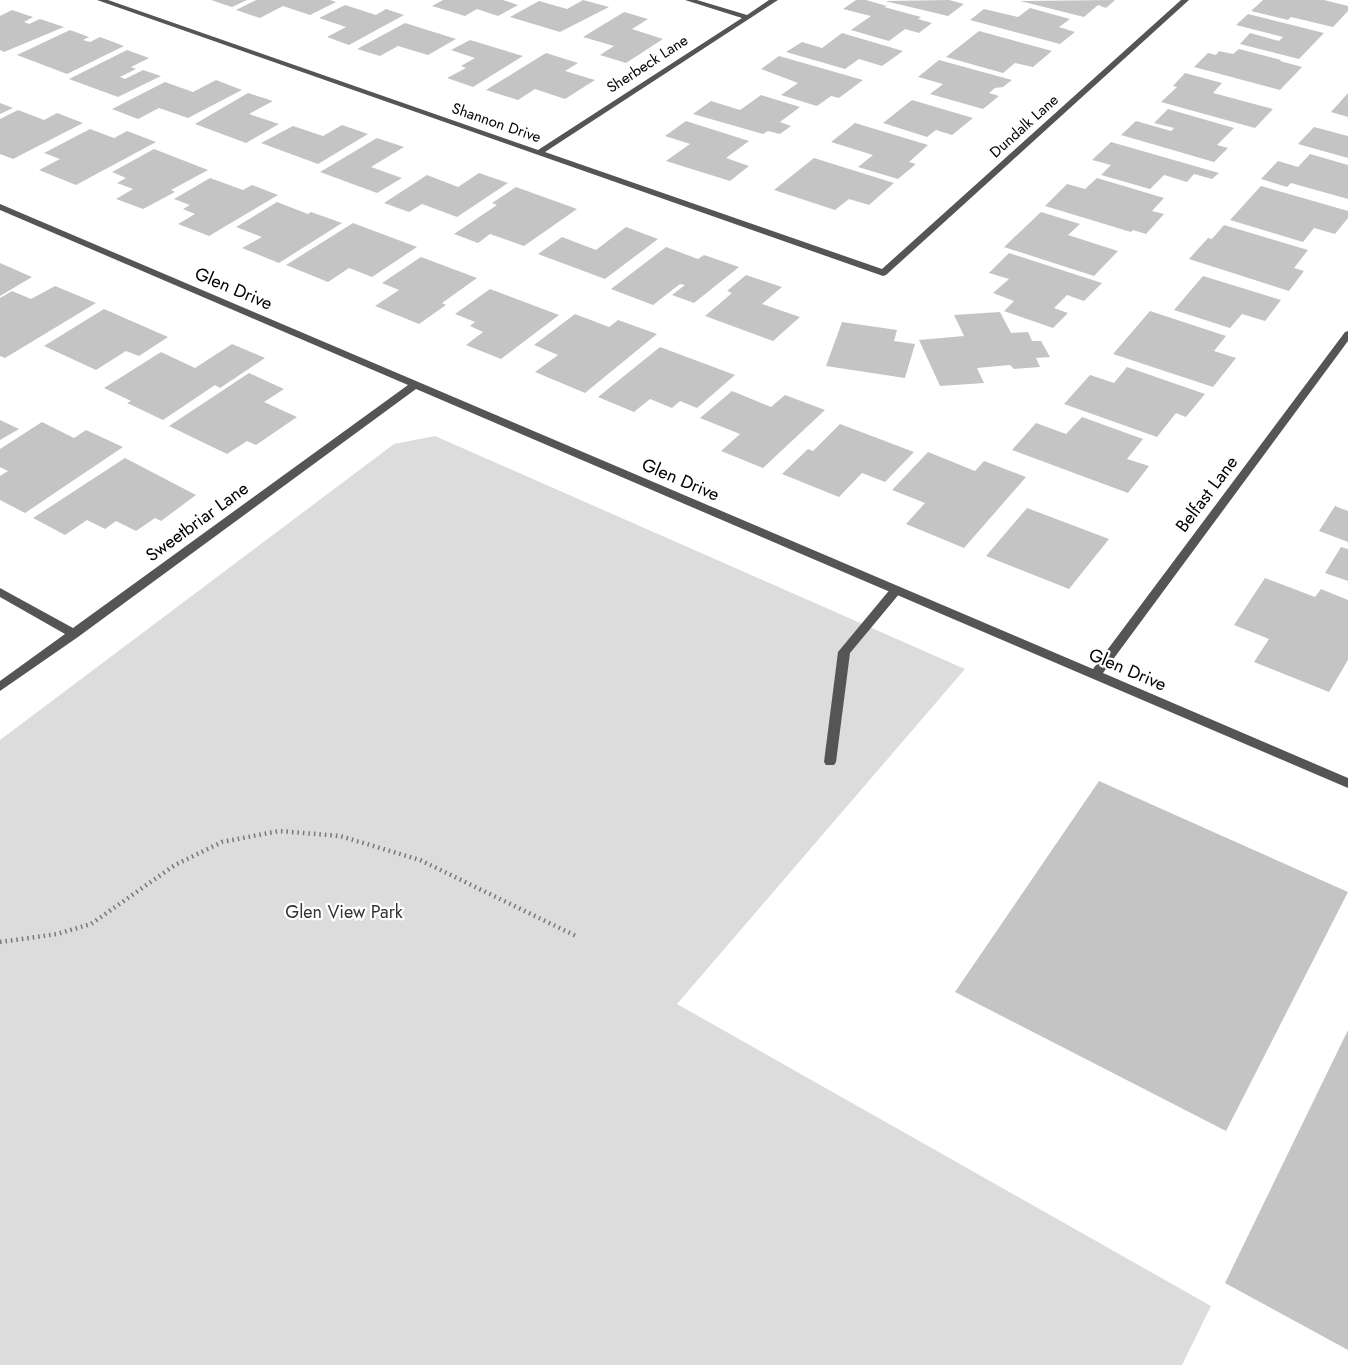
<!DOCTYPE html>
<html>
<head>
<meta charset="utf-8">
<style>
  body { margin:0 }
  canvas { display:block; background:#fff }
</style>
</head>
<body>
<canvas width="1348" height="1365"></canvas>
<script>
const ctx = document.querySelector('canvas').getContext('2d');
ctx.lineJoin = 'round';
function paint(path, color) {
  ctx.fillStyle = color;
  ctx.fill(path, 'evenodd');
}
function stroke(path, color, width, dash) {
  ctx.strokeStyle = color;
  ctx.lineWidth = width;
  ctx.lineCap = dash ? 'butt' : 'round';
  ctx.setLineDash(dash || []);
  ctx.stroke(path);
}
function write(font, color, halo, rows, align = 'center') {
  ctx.font = font + ' Jost,sans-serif';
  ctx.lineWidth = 4.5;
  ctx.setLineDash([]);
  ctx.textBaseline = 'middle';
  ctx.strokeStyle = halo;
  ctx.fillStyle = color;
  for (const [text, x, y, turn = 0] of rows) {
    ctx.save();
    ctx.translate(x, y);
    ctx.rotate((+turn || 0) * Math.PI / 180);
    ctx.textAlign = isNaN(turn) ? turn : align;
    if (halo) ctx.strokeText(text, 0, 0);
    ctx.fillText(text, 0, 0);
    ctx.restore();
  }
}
paint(new Path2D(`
  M435 436 965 669 677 1004 1211 1306 1182 1365H0V740L394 444Z`), '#dcdcdc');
paint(new Path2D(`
  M211 0H247L232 7Z
  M256 0H330L336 2 310 15 283 6 260 18 236 10Z
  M443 0H503L518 5 498 16 477 9 465 16 432 6Z
  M583 0 609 7 560 32 510 17 539 1 567 9Z
  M856 0H866L887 6 884 7 921 17 918 19 932 23 919 33 905 29 889 41 851 30 871 16 843 9Z
  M949 0 964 4 948 16 885 1Z
  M1115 0 1106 8 1098 5 1084 17 1020 1Z
  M1263 0H1324L1348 6V11L1333 27 1291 17 1288 20 1251 11Z
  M345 5 376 15 386 9 404 15 349 45 327 37 346 27 319 18Z
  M1030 8 1070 19 1059 27 1075 32 1060 44 970 20 984 9 1018 17Z
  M12 10 33 17 24 22 29 24 40 19 64 27 4 52 0 50V16Z
  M624 12 648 19 632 29 663 39 626 63 600 55 614 46 583 37Z
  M1248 14 1324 33 1299 59 1240 44 1250 33 1279 41 1283 37 1236 25Z
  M405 23 456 39 428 55 398 46 380 56 357 49Z
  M70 30 89 37 83 40 90 42 100 37 124 46 67 74 17 55Z
  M979 31 1052 51 1033 67 1015 63 1003 73 946 57Z
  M842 33 903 51 882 66 859 59 845 69 786 52 802 42 822 48Z
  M470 40 523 56 473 87 447 78 466 68 461 66 475 58 451 50Z
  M1239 49 1281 60 1280 61 1302 67 1280 90 1194 67 1208 53 1216 55 1219 51 1233 54Z
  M127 50 149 58 131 67 136 69 120 77 125 79 143 70 161 76 118 97 69 79Z
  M546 53 578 63 565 71 595 80 565 99 535 89 518 100 486 90Z
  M779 56 863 80 839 98 831 96 817 106 781 95 798 83 761 69Z
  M939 60 1012 80 1003 87 995 88 989 93 999 96 983 109 930 94 943 84 918 77Z
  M1185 73 1222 83 1213 93 1273 109 1255 128 1161 102 1177 87 1173 86Z
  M216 80 242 90 188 118 159 108 138 119 112 109 165 82 193 92Z
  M248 93 273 101 249 114 279 124 246 143 195 124Z
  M1348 93V117L1331 112Z
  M761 95 800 107 780 122 791 126 780 134 768 131 763 134 693 114 711 101 740 110Z
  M912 100 973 118 952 135 936 130 927 137 883 123Z
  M0 103 13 108 0 114Z
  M1168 109 1234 128 1217 145 1228 148 1214 162 1121 135 1136 121 1171 131 1174 128 1154 123Z
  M18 110 44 120 57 113 83 123 13 159 0 154V119Z
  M686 121 749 141 726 158 749 166 730 181 666 161 690 144 665 136Z
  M855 123 928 145 909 162 916 164 898 179 858 167 873 155 831 142Z
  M342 125 368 134 318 164 261 143 293 126 323 136Z
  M1314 127 1348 136V158L1298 144Z
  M90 129 114 138 127 131 156 142 76 185 39 170 60 159 44 153Z
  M377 138 404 147 371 167 402 178 377 193 320 172Z
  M1111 142 1219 173 1212 179 1194 174 1187 182 1164 175 1150 189 1101 175 1111 165 1092 160Z
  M154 149 208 170 171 190 175 192 143 209 116 199 133 189 117 183 126 178 112 172Z
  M1310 154 1348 165V199L1291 183 1287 187 1261 179 1278 161 1298 167Z
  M814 158 894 183 869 205 849 199 835 210 774 190Z
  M479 173 508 183 457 217 422 204 409 212 384 203 427 175 458 187Z
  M210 178 243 190 252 185 278 195 209 236 178 224 195 214 183 209 190 205 174 199Z
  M1097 178 1164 198 1152 211 1164 214 1146 234 1133 230 1131 232 1045 206 1067 184 1085 189Z
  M1261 186 1348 211V218L1335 234 1314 228 1303 242 1230 220Z
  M516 187 577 209 524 246 490 234 478 243 454 234 497 205 492 203Z
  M277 202 308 214 311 212 342 223 279 263 242 248 262 237 236 227Z
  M1041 212 1080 224 1068 235 1118 251 1094 276 1004 247Z
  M353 223 417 247 372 277 349 268 328 282 286 265Z
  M1224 225 1308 250 1294 268 1304 271 1289 291 1189 259 1208 238 1212 239Z
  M626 227 658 239 605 279 538 254 562 237 596 250Z
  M666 247 698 259 704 255 739 267 694 303 672 295 685 285 680 284 653 305 611 289Z
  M1009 253 1102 283 1084 301 1067 295 1054 308 1068 313 1053 328 1004 311 1014 301 993 293 1009 279 989 273Z
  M421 257 477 278 442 303 446 305 419 324 375 306 399 290 382 283Z
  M0 263 32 277 0 296Z
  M746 275 782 287 762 304 800 317 773 341 705 316 732 293 727 291Z
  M1203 276 1281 300 1265 321 1242 314 1230 328 1174 310Z
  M55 286 96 303 5 358 0 356V298L12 291 31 299Z
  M490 289 559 315 501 359 466 345 483 332 470 326 475 322 455 314Z
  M104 309 168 337 139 356 126 351 96 370 44 346Z
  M1150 311 1226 336 1214 351 1236 358 1213 387 1113 354Z
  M1000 312 1011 333 1028 332 1032 341H1041L1050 357 1036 358 1040 367 1014 369 1010 365 977 368 984 383 940 386 919 340 964 336 954 315Z
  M575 314 609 327 618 320 657 334 585 393 535 372 558 355 534 345Z
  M842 322 897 330 894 341 915 344 905 378 826 366Z
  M232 344 265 358 220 388 215 385 163 420 127 403 131 401 104 388 161 352 195 368Z
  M660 347 735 375 697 408 680 401 672 408 650 399 634 412 598 397Z
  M1127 367 1205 394 1186 417 1176 413 1157 437 1064 404 1090 375 1114 383Z
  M249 373 284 389 264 402 297 417 256 445 247 441 227 454 169 426Z
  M732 391 771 407 785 395 825 410 763 468 721 451 740 434 700 418Z
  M1082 417 1143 439 1127 459 1149 466 1128 493 1012 450 1036 423 1066 434Z
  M0 420 19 429 0 440Z
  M42 422 74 438 86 430 123 447 25 513 0 500V476L8 471 0 467V449Z
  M840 424 914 452 885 482 862 473 839 497 782 474 808 449 813 451Z
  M928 452 975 471 984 461 1026 477 964 548 906 524 925 503 892 490Z
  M125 458 196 495 161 521 155 518 136 531 116 521 105 529 87 520 65 535 33 518Z
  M1335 506 1348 511V542L1319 531Z
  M1027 508 1109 539 1069 589 986 556Z
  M1341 547 1348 549V581L1325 573Z
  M1265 578 1315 597 1321 589 1348 600V660L1329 692 1254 662 1269 639 1234 625Z
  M1099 781 1348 892 1226 1131 955 992Z
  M1348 1030V1350L1225 1283Z`), '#c4c4c4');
stroke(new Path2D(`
  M0 942 57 934 91 924 175 865 222 842 279 831 340 836 420 860 578 937`), '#777', 4.5, [1.5, 4]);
paint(new Path2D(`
  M896 586 902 590 900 593 850 653 836 762 834 765H826L824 762 838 652 892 587Z`), '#555');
paint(new Path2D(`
  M97 0H108L538 150 742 18 685 0H697L747 15 769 0H778L545 152 882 269 1181 0H1189L886 275 883 276Z
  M0 204 1093 669 1345 332 1348 331V341L1103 673 1348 778V788L416 389 78 637 0 691V681L65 634 0 597V588L73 628 408 385 0 210Z`), '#555');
write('15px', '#000', '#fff', [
  ["Sherbeck Lane",648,65,-33],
  ["Shannon Drive",496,124,19],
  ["Dundalk Lane",1025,127,-42]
]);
write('18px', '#000', '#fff', [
  ["Glen Drive",233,290,23],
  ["Glen Drive",680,481,23],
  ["Belfast Lane",1208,495,-53],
  ["Sweetbriar Lane",198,523,-36],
  ["Glen Drive",1127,671,23]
]);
write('18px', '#333', '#fff', [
  ["Glen View Park",344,914]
]);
</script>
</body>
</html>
